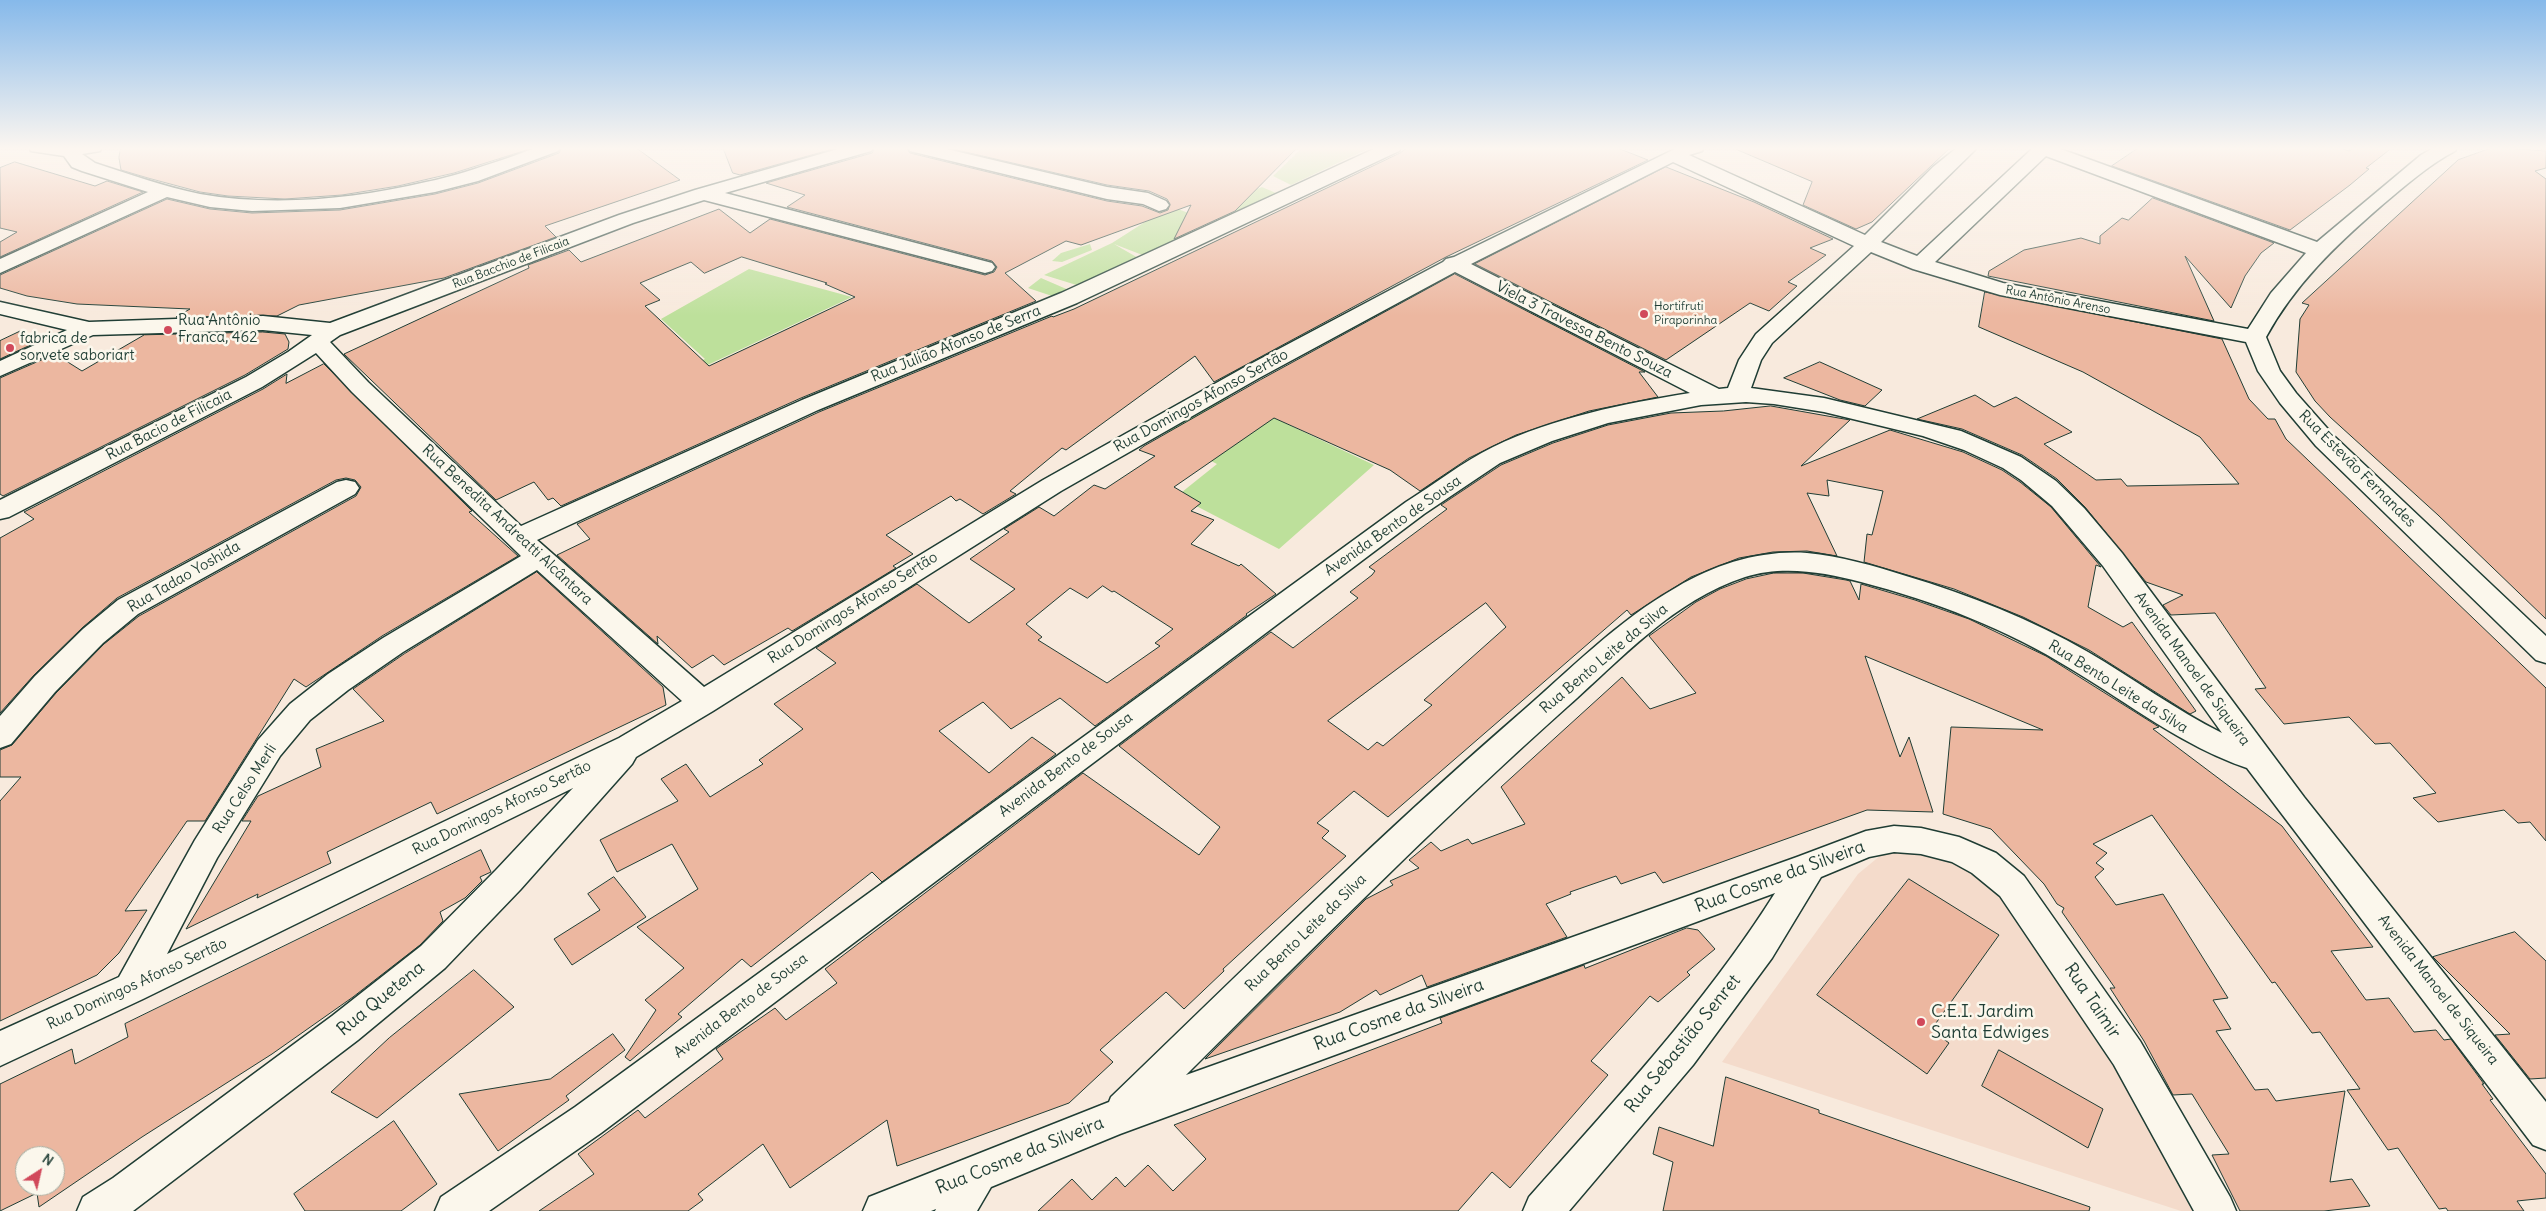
<!DOCTYPE html>
<html>
<head>
<meta charset="utf-8">
<style>
  body { margin:0 }
  #map { position:relative; width:2546px; height:1211px; overflow:hidden; background:#f8eadd; font-family:Delius,sans-serif }
  canvas { display:block }
  .north { position:absolute; left:15px; top:1146px; width:50px; height:50px; box-sizing:border-box; background:#fbf7ec; border:1px solid #a3ada2; border-radius:50%; rotate:35deg; font-size:14px; font-weight:700; line-height:20px; text-align:center; color:#1f3d34 }
  .north::after { content:''; display:block; margin:auto; width:18px; height:22px; background:#d1495b; clip-path:polygon(50% 0,100% 100%,50% 72%,0 100%) }
</style>
</head>
<body>
<div id="map">
<canvas width="2546" height="1211"></canvas>
<div class="north">N</div>
</div>
<script>
const ctx = document.querySelector('canvas').getContext('2d');
ctx.lineJoin = 'round';
function paint(path, color) {
  ctx.fillStyle = color;
  ctx.fill(path, 'evenodd');
}
function stroke(path, color, width, dash) {
  ctx.strokeStyle = color;
  ctx.lineWidth = width;
  ctx.lineCap = dash ? 'butt' : 'round';
  ctx.setLineDash(dash || []);
  ctx.stroke(path);
}
function write(font, color, halo, rows, align = 'center') {
  ctx.font = font + ' Delius,sans-serif';
  ctx.lineWidth = 5;
  ctx.setLineDash([]);
  ctx.textBaseline = 'middle';
  ctx.strokeStyle = halo;
  ctx.fillStyle = color;
  for (const [text, x, y, turn = 0] of rows) {
    ctx.save();
    ctx.translate(x, y);
    ctx.rotate((+turn || 0) * Math.PI / 180);
    ctx.textAlign = isNaN(turn) ? turn : align;
    if (halo) ctx.strokeText(text, 0, 0);
    ctx.fillText(text, 0, 0);
    ctx.restore();
  }
}
paint(new Path2D(`
  M1917 849 1985 868 2069 982 2195 1211H2181L1722 1062 1858 874 1881 855Z`), '#f4dbcb');
paint(new Path2D(`
  M1303 147H1372L1291 185 1273 176Z
  M1262 187 1276 193 1225 219 1197 211Z
  M1170 206 1207 220 1150 258 1114 244 1140 259 1083 287 1044 275 1112 243Z
  M1090 244 1092 250 1062 262 1052 261 1061 253Z
  M749 269 852 297 576 427 585 410 705 359 661 319Z
  M1041 278 1071 291 1058 298 1028 288Z
  M1219 392 1374 465 1279 549 1177 496 1217 464 1162 436Z`), '#bde09b');
const building = new Path2D(`
  M121 147H536L454 173 398 186 342 195 285 199 228 196 200 192 148 178 121 170 119 158Z
  M562 147H635L680 180 545 226 556 237 444 278 299 305 277 316 176 317 190 309 77 304 27 296 0 288V275L167 199 210 209 252 213 340 210 435 194 478 183 559 153Z
  M723 147H840L740 175 733 173Z
  M875 147H906L910 153 1107 201 1142 206 1160 213 1168 210 1170 204 1167 199 1149 191 1107 185 944 147H1298L1235 211 1174 239 1191 205 1081 245 1066 241 1005 273 1036 301 801 398 561 506 553 498 548 500 534 482 496 500 344 354 529 268 528 265 569 250 581 262 719 209 750 233 770 219 985 275 994 272 997 267 992 261 787 207 805 195 766 183 872 153ZM742 257 827 283 825 284 855 297 709 366 645 306 660 300 640 283 691 262 704 273Z
  M1408 147H1615L1648 160 1446 257 1214 382 1195 356 1066 450 1062 448 1010 491 1016 494 983 514 960 499 956 501 951 496 886 535 913 554 893 566 896 568 792 631 788 628 724 665 713 655 692 668 657 636 658 644 557 555 590 539 577 524 819 412 1052 316 1053 317 1074 309 1400 153Z
  M1731 147H1951L1872 222 1856 229 1803 205 1812 182Z
  M2140 147H2337L2349 151 2355 147H2393L2366 168 2369 169 2350 185 2290 230 2112 166Z
  M2494 147 2546 151V168L2535 171 2546 179V619L2438 515 2330 417 2315 401 2296 372 2300 319 2309 305 2302 303 2458 160Z
  M15 162 95 186 107 181 143 192 0 257V242L17 232 0 228V168Z
  M1666 167 1754 202 1833 239 1810 248 1826 255 1788 282 1797 286 1769 311 1750 303 1666 360 1475 264Z
  M2153 198 2274 243 2261 253 2245 276 2231 308 2185 256 2214 321 1988 276 1989 271 2024 250 2081 238 2100 244V236L2122 218 2128 220Z
  M1455 274 1645 372H1639L1658 397 1589 411 1516 435 1469 458 1420 491 1390 470 1274 418 1174 487 1201 503 1191 511 1214 520 1191 544 1239 566 1241 564 1276 594 1246 614 1247 615 1095 726 1060 698 1011 729 983 702 939 731 989 773 1032 737 1056 754 882 882 872 872 751 967 742 959 678 1014 682 1017 630 1061 625 1057 656 1010 645 1000 684 968 637 927 698 889 672 844 617 872 600 840 678 801 661 779 686 764 710 797 763 764 759 760 803 729 774 704 836 663 816 648 917 584 969 623 1015 589 970 559 1009 532 1004 529 1039 507 1054 516 1094 485 1105 489 1155 456 1139 450 1144 446 1260 380ZM1103 586 1112 592 1114 591 1173 629 1155 643 1160 646 1107 683 1038 640 1042 637 1026 624 1070 588 1087 598Z
  M1985 292 2222 339 2249 399 2268 419H2275L2286 439 2546 688V841L2530 822 2518 823 2504 810 2438 822 2413 798 2436 793 2390 743 2375 744 2349 717 2284 724 2255 689 2266 688 2215 613 2171 615 2163 605 2183 595 2146 582 2085 507 2057 479 2022 455 1962 429 1917 419 1975 395 1994 407 2016 397 2072 432 2044 444 2096 480 2121 479 2127 486 2239 484 2200 437 2083 372 1979 327Z
  M21 331 37 342 0 359V341Z
  M263 332 285 334 289 342 288 349 245 375 3 496 0 494V378L55 354 82 371 144 335Z
  M1820 362 1882 390 1865 406 1840 400 1784 378Z
  M324 364 472 511 469 512 518 556 382 636 306 687 294 679 205 821H187L125 911 147 910 119 953 97 975 0 1021V801L21 777H0V750L12 745 56 693 104 644 139 616 356 496 361 487 355 480 346 478 336 480 117 598 82 628 34 675 0 713V538L34 519 24 512 263 389 287 374 286 383Z
  M1771 406 1850 420 1801 466 1890 430 1963 452 2002 470 2020 482 2051 507 2101 567 2096 565 2088 607 2123 627 2132 622 2196 711 2190 714 2089 650 2023 617 1954 589 1864 562 1867 534 1872 535 1883 491 1827 480 1829 496 1807 493 1837 556 1807 551 1773 552 1739 558 1691 577 1631 615 1627 610 1388 817 1354 791 1317 823 1329 831 1322 838 1346 856 1223 969 1224 971 1184 1009 1166 992 1100 1050 1113 1062 1069 1103 897 1166 887 1120 790 1188 763 1144 698 1194 703 1200 688 1211H539L594 1174 578 1154 638 1110 645 1118 723 1059 716 1049 775 1008 786 1020 837 983 825 969 1083 773 1199 855 1220 827 1119 746 1271 632 1293 648 1358 598 1350 592 1372 575 1375 571 1369 567 1447 509 1441 505 1501 465 1553 443 1608 425 1671 413 1723 411ZM1486 603 1506 627 1424 700 1432 705 1383 746 1377 742 1368 750 1328 721Z
  M537 572 663 687 666 705 437 814 431 802 327 852 331 863 257 898 258 894 186 929 251 821H242L258 796 321 767 316 749 384 721 353 689 404 654Z
  M1774 573H1803L1846 580 1850 581 1859 600 1861 584 1915 600 1969 619 2046 656 2159 727 2153 729 2282 826 2373 947 2331 951 2366 1000 2389 998 2414 1032 2436 1030 2444 1040 2451 1039 2484 1084H2482L2493 1099 2490 1100 2546 1174V1198L2517 1201 2524 1211H2448L2446 1208 2439 1209 2398 1148 2388 1150 2347 1090 2360 1089 2320 1032 2312 1033 2275 982 2272 983 2152 815 2093 844 2107 853 2096 863 2104 869 2095 877 2116 905 2163 894 2228 998 2213 1000 2231 1029 2216 1031 2255 1090 2268 1089 2276 1101 2345 1091 2330 1182 2352 1179 2370 1206 2324 1211H2240L2212 1155 2229 1154 2192 1094 2173 1095 2144 1041 2110 988H2115L2062 912 2064 908 2057 904 2044 884 1991 829 1943 814 1951 727 2043 730 1865 656 1900 757 1909 737 1933 812 1867 810 1663 883 1655 872 1621 884 1616 876 1570 892 1571 894 1546 904 1567 937 1427 987 1422 975 1380 995 1376 990 1340 1012 1205 1059 1366 899 1393 885 1390 881 1419 868 1409 860 1431 842 1441 851 1468 839 1472 844 1525 824 1501 787 1622 677 1650 709 1696 693 1649 636 1696 602 1720 589 1746 579Z
  M481 850 491 872 480 877 482 881 465 898 440 912 443 921 420 945 353 997 272 1054 142 1137 39 1207 37 1193 0 1211V1084L72 1049 75 1064 128 1037 125 1024ZM25 1156H55V1186H25Z
  M614 877 646 917 572 965 554 939 600 910 588 894Z
  M1909 879 1999 935 1931 1030 1949 1043 1927 1074 1817 995Z
  M1687 928 1698 930 1715 949 1687 972 1690 975 1658 1002 1650 996 1591 1061 1608 1075 1510 1188 1492 1172 1458 1211H1038L1072 1179 1092 1200 1116 1177 1125 1187 1148 1165 1173 1191 1206 1159 1174 1125 1442 1023 1440 1018 1584 965 1585 968Z
  M2515 932 2546 961V1078L2530 1079 2495 1035 2510 1034 2433 957Z
  M474 970 514 1007 377 1118 331 1092 389 1038Z
  M613 1034 625 1050 566 1096 569 1100 498 1151 459 1094 550 1079Z
  M1999 1050 2103 1109 2088 1148 1982 1086Z
  M1726 1077 1819 1110V1113L2090 1207 2089 1211H1663L1673 1162 1653 1154 1659 1127 1713 1146Z
  M394 1121 437 1184 401 1211H305L294 1194Z`);
paint(building, '#ecb7a0');
stroke(building, '#1f3d34', 1);
const street = new Path2D(`
  M29 147H102L100 151 82 154 95 163C129 174 165 187 200 194 274 207 354 199 426 182 452 177 477 168 502 160 523 153 538 144 560 147L558 151 478 181 435 192 340 208 252 211 210 207 167 197 0 273V259L148 192 82 171 72 167 64 156 31 151Z
  M845 147H873L871 151 725 193 992 263 995 267 992 271 985 273 704 200 633 223 340 335 330 342 368 382 521 526 802 400 1061 293 1378 147H1401L1399 151 1077 303 818 410 537 540 704 687 1043 480 1243 368 1443 262 1446 259 1454 257 1679 147H1704L1702 151 1689 155 1865 235 1933 167 1958 147H1978L1881 242 1917 256 2034 147H2055L2317 242 2421 155 2435 147H2457L2455 151C2427 166 2405 186 2381 206 2336 245 2295 284 2266 337L2280 371 2296 393 2334 436 2546 636V663L2536 660 2316 446 2280 403 2258 371 2246 342 2000 295 1913 269 1871 252 1772 343 1761 360 1751 388 1824 398 1961 431 2021 457 2056 481 2084 508 2122 553 2304 797 2546 1102V1150L2533 1145 2247 768C2182 746 2130 704 2071 669 2007 629 1934 601 1861 582 1824 572 1782 565 1745 577 1674 600 1621 659 1567 707 1435 825 1311 950 1186 1075L1797 857 1866 831 1894 826 1921 828 1959 837 1996 853 2024 876 2140 1041 2230 1197 2236 1211H2194L2114 1065 2000 896 1972 873 1952 862 1921 854 1894 852 1869 857 1821 877 1772 958 1693 1065 1569 1211H1523L1529 1197C1615 1100 1705 1004 1775 893L1120 1134 991 1187 977 1211H935L936 1209 931 1211H863L869 1197 1109 1102 1111 1097C1245 968 1377 837 1518 715 1569 671 1618 620 1677 587 1716 564 1761 550 1807 553 1841 556 1874 566 1906 576 1969 595 2031 619 2088 652 2133 678 2175 710 2222 733L2103 566 2052 506 2021 480 2003 468 1964 450 1923 436 1824 412 1774 404 1746 402 1701 405 1608 423 1552 441 1500 463 1424 514 601 1133 489 1211H435L441 1197 575 1107 1406 502C1435 484 1462 462 1493 447 1555 417 1623 404 1690 393L1455 272 1259 378 1061 491 713 711 636 757 632 764 520 890 445 968 358 1040 133 1211H77L83 1197 113 1178 332 1016 421 946 496 870 573 788 143 999 0 1066V1031L119 977 195 840 258 740 290 704 328 674 383 638 521 556 352 392 316 353 262 387 9 517 0 519V500L246 377 288 352 312 335 263 330 93 335 0 376V361L67 330 0 314V302L89 322 263 316 330 323 619 215 695 190ZM2046 156 2306 253 2271 293 2248 329 2003 283 1935 262ZM1673 162 1854 246 1756 334 1739 360 1728 388 1719 389 1471 264ZM537 570 682 701 619 738 167 954 217 858 280 756 310 720 348 690 403 652Z
  M908 147H938L1107 187 1148 193 1166 201 1169 205 1166 209 1159 211 1143 204 1107 199 910 151Z
  M346 480 355 482 359 488 355 494 138 614 103 643 55 692 11 744 0 748V716L35 676 83 629 118 600 337 482Z`);
stroke(street, '#1f3d34', 3);
paint(street, '#fbf7ec');
const sky = ctx.createLinearGradient(0, 0, 0, 316);
sky.addColorStop(0, '#86b9ea');
sky.addColorStop(0.47, '#fcf6f0');
sky.addColorStop(1, '#fcf6f000');
ctx.fillStyle = sky;
ctx.fillRect(0, 0, 2546, 316);
for (const [x, y, r, color] of [
  [1644,314,5,"#d1495b"],
  [168,330,5,"#d1495b"],
  [10,348,5,"#d1495b"],
  [1921,1022,5,"#d1495b"]
]) {
  const dot = new Path2D();
  dot.arc(x, y, r, 0, 2 * Math.PI);
  ctx.fillStyle = color;
  ctx.fill(dot);
  stroke(dot, '#fbf7ec', 2);
}
write('12px', '#1f3d34', '#fbf7ec', [
  ["Rua Bacchio de Filicaia",511,263,-21],
  ["Rua Antônio Arenso",2058,300,11]
]);
write('12px', '#1f3d34', '#fbf7ec', [
  ["Hortifruti",1654,307],
  ["Piraporinha",1654,321]
], 'left');
write('15px', '#1f3d34', '#fbf7ec', [
  ["Rua Antônio",178,321],
  ["Franca, 462",178,338],
  ["fabrica de",20,339],
  ["sorvete saboriart",20,356]
], 'left');
write('15px', '#1f3d34', '#fbf7ec', [
  ["Viela 3 Travessa Bento Souza",1584,330,27],
  ["Rua Julião Afonso de Serra",956,344,-22],
  ["Rua Domingos Afonso Sertão",1201,401,-29],
  ["Rua Bacio de Filicaia",169,425,-27],
  ["Rua Estevão Fernandes",2357,469,45],
  ["Rua Benedita Andreatti Alcântara",507,525,43],
  ["Avenida Bento de Sousa",1393,526,-35],
  ["Rua Tadao Yoshida",184,577,-30],
  ["Rua Domingos Afonso Sertão",853,608,-32],
  ["Rua Bento Leite da Silva",1604,659,-40],
  ["Avenida Manoel de Siqueira",2192,669,54],
  ["Rua Bento Leite da Silva",2118,687,32],
  ["Avenida Bento de Sousa",1066,765,-37],
  ["Rua Celso Merli",245,789,-57],
  ["Rua Domingos Afonso Sertão",502,808,-26],
  ["Rua Bento Leite da Silva",1306,933,-44],
  ["Rua Domingos Afonso Sertão",137,984,-25],
  ["Avenida Manoel de Siqueira",2438,990,52],
  ["Avenida Bento de Sousa",741,1006,-37]
]);
write('18px', '#1f3d34', '#fbf7ec', [
  ["Rua Cosme da Silveira",1780,877,-20],
  ["Rua Quetena",381,999,-39],
  ["Rua Taimir",2092,1001,56],
  ["Rua Cosme da Silveira",1399,1015,-20],
  ["Rua Sebastião Senret",1683,1044,-51],
  ["Rua Cosme da Silveira",1020,1156,-22]
]);
write('18px', '#1f3d34', '#fbf7ec', [
  ["C.E.I. Jardim",1931,1012],
  ["Santa Edwiges",1931,1033]
], 'left');
</script>
</body>
</html>
